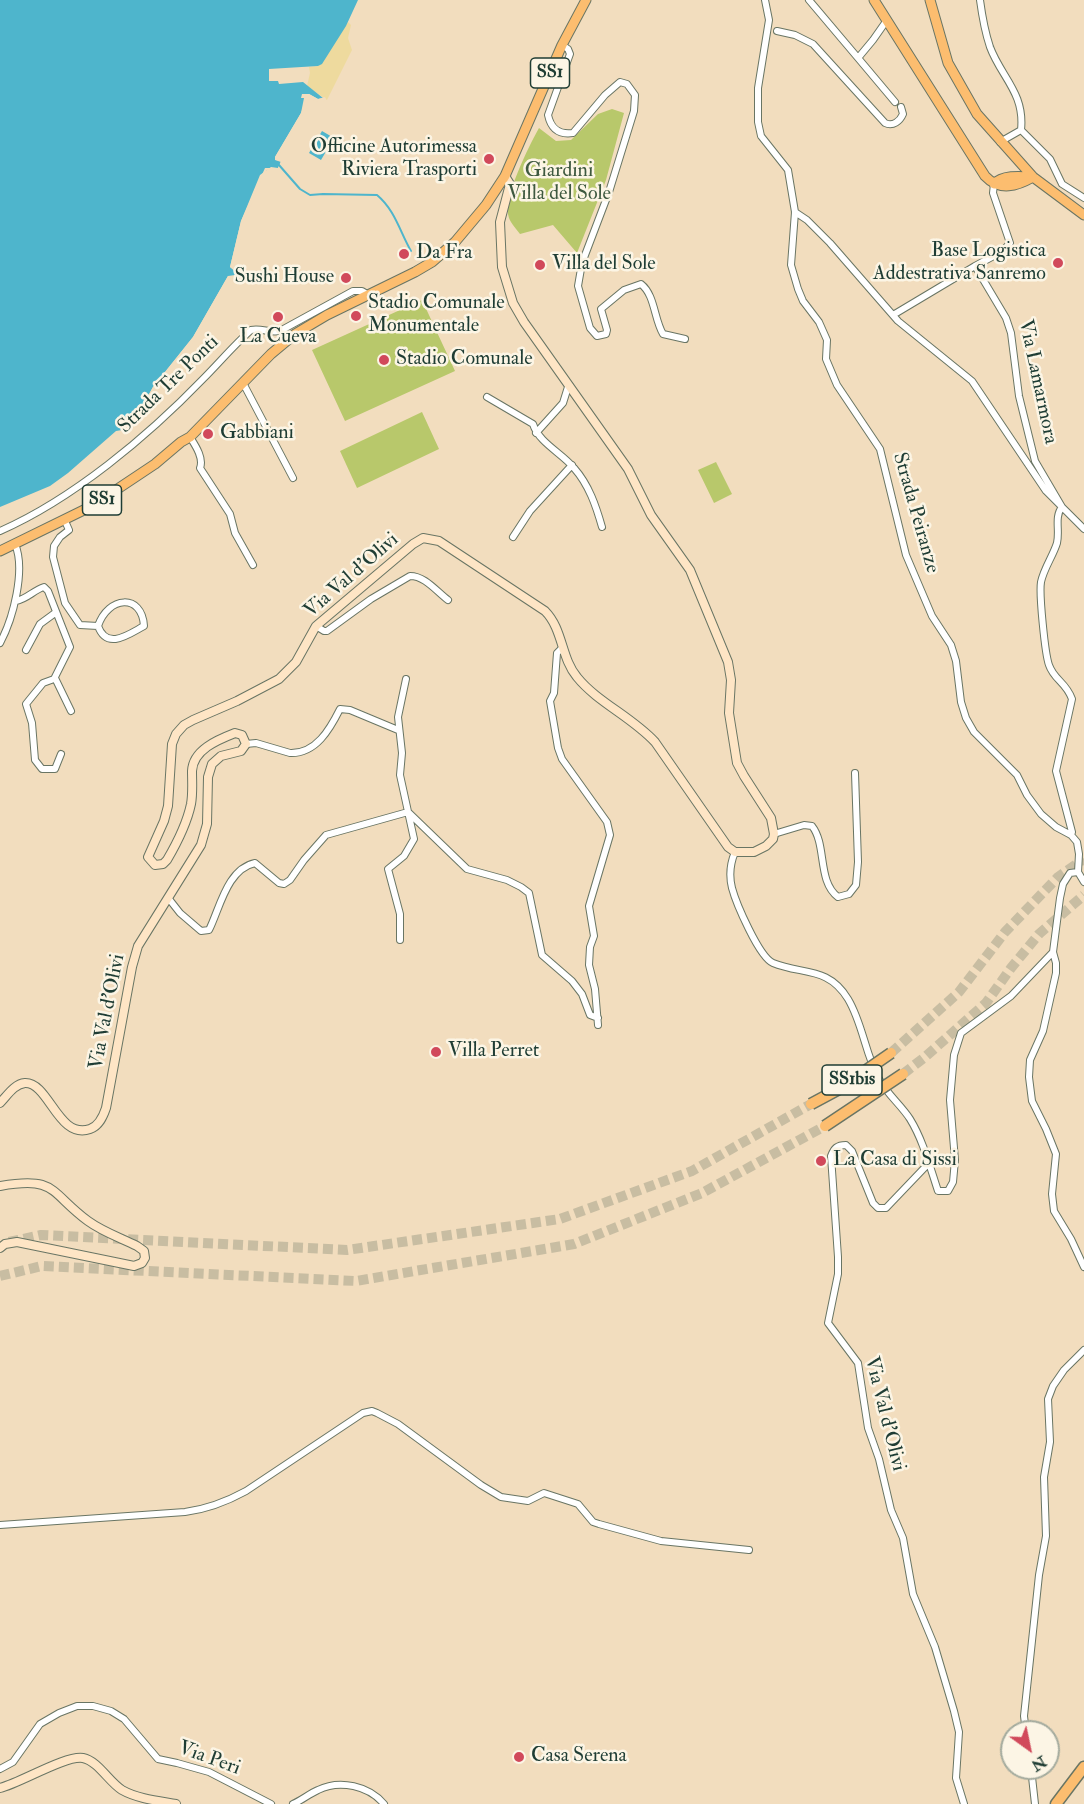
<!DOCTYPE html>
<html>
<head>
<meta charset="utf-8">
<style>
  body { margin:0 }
  #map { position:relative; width:1084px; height:1804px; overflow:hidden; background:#f2ddbe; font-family:"IM FELL Double Pica",serif }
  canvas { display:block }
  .north { position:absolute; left:1000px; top:1720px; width:60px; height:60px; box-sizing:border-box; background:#fcf5e5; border:2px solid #a4ab9e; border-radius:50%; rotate:147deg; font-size:16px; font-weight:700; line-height:24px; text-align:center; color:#1f3d34 }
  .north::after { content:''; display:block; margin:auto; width:21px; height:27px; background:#d1495b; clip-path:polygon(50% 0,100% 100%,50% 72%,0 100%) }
</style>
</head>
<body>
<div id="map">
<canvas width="1084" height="1804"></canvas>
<div class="north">N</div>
</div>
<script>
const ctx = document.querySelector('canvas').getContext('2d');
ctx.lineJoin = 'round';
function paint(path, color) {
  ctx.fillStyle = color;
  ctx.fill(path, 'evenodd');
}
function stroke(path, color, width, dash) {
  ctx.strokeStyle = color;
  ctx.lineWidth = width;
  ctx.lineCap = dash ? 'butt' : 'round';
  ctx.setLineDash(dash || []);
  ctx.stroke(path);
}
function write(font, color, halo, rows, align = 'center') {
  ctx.font = font + ' "IM FELL Double Pica",serif';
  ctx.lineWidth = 5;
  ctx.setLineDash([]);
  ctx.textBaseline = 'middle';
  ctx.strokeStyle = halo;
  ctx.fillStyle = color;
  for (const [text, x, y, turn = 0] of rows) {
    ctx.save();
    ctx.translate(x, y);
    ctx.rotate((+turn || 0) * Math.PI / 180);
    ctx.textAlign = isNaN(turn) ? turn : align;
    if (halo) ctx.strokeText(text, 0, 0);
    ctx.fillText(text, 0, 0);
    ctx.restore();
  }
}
paint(new Path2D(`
  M612 109 624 113 606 180 577 253 553 225 520 234C516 229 511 223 509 218 502 199 529 146 539 128L556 141 571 140 598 114Z
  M422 300 455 371 345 421 312 350Z
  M422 412 439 449 357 488 340 451Z
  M716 462 732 494 714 503 698 470Z`), '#b8c86b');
paint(new Path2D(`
  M348 22 351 25 348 38 352 50 327 100 307 86 310 73 309 67 318 66Z`), '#eeda9e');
paint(new Path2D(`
  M0 0H358L346 26 322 64 318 66 269 69V81H278L279 84 303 82 323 98 318 99 309 94 304 98 301 113 275 157 276 160 281 161 278 168 271 167 260 175 241 221 230 267 236 272 235 276H228L193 337 153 387 137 415 122 430 116 431 68 473 50 486 0 507Z
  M322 131 334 138 321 160 309 153Z`), '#4eb5cc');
paint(new Path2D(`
  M302 94H309L318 99 325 97 326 99 323 102H318L307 97 308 103 304 114 278 157 284 161 281 169 267 170 263 176 244 222 234 266 239 271 237 277 230 279 196 339 156 389 143 411H140L153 387 193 337 228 276 235 275 236 272 230 267 241 221 265 168H278L281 162 275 160V157L301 113 305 102 304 98H301Z`), '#f2ddbe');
stroke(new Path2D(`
  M279 165 300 189 310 195 323 194 377 195C395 210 400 232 411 251`), '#4eb5cc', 2);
stroke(new Path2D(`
  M891 1053 959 992 1005 932 1058 877 1084 859
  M903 1074 925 1057 986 1003 1011 968 1039 934 1084 895
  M9 1242 41 1235 347 1250 560 1219 692 1171 811 1104
  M0 1276 42 1266 356 1281 574 1244 702 1193 825 1126`), '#c8bda2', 10, [10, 5]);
const street = new Path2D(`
  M765 0 769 20 758 88V122L761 136 788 170 795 212 791 265 798 289 803 301 819 322 827 340 826 359 837 385 880 449 906 555 932 616 951 645 956 661 961 702 966 718 974 732 1017 775 1027 795 1041 814 1056 827 1071 835 1077 842 1079 854 1078 872
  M809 0 858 58 873 40 887 20
  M980 0C982 15 985 32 990 47 1001 77 1025 93 1021 130L1000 142
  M777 31 795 35 813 44 885 123C893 127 900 121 903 114L901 107
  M562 45 568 49 570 54 548 115C551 129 559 135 573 133L605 95 620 82 627 84 635 95 634 111 609 192 582 263 578 286 590 328 597 336 606 334 607 330 601 309 624 290 641 284C655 295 654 319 663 334L685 339
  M858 58 895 102
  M1021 130 1050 159 1062 184 1084 198
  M994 184 993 193 1010 243 1003 251 975 266 1006 318 1011 333 1019 396 1035 461 1062 507C1054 517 1060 530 1057 543 1053 556 1044 568 1041 582 1039 594 1045 654 1049 665 1054 680 1066 682 1072 699L1056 771 1072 832 1071 835
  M795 212 807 220 830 243 898 321 972 381 1046 491 1084 529
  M893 315 975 266
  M243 383 293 478
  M487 397 533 424C539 443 562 453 574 468 589 485 596 506 602 527
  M536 433 563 403 568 387 570 386
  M190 437C195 445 204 458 200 468L230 514 235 533 253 565
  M65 521 69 530 60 537 54 546 53 557 65 603 80 625 98 626C108 596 142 593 144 626 129 634 107 651 98 626
  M0 531C73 499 148 436 203 379 219 363 234 345 251 330 262 328 269 333 280 331L353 291H362L367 294
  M513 537 530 511 572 465
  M16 601C27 599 34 590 44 587L48 591 70 647 54 679 43 683 26 704 32 723 35 760 42 769H55L61 754
  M316 626 324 631H327L371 599 410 576C425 576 436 591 448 600
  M0 643C13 619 26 570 15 544
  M563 647 557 653 554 693 550 701 558 748 562 759 607 822 610 835 589 906 594 936 590 947 589 965 595 989 598 1025
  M26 650 40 624 55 613
  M55 678 71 711
  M246 744 256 743 290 753C316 754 330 729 340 709L350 710 398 730
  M408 812 467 869 507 880 521 887 529 893 542 955 572 981 582 994 590 1015 598 1018
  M774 834 804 825 812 826C827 845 817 881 838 897L849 894 856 885 858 862 855 773
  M735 852C730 864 729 876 732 888 736 903 759 957 773 963 802 975 828 966 848 999 863 1024 865 1054 879 1079 887 1094 901 1105 910 1119 923 1140 930 1167 938 1191H948L953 1182 955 1160 950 1100 954 1055 961 1033 1011 996 1053 952 1060 898 1063 884 1070 873 1078 872
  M1078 872 1084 882
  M169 899 180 913 201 931 209 930C220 908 227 869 255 863L279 883 284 884 290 880 304 860 326 835 408 812
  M400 940V914L388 869 404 856 414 839 400 775 402 753 398 717 406 679
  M1053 952 1056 963V973L1043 1031 1030 1060 1029 1077 1032 1101 1046 1129 1056 1154 1052 1194 1054 1211 1071 1239 1084 1267
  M929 1163 886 1208H878L873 1203 852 1151 846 1145C837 1145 834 1148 831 1156L838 1257V1274L828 1323 858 1363 868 1428 879 1459 891 1510 903 1538 913 1594 935 1647 954 1711 959 1732 956 1778 964 1804
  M0 1525 185 1512C208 1509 226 1502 246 1491L363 1413 372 1411 377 1413 398 1424 481 1485 501 1497 528 1501 544 1493 578 1504 593 1522 599 1524 661 1541 749 1550
  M1026 1732 1024 1716 1039 1575 1046 1536 1044 1477 1050 1442 1048 1399 1053 1386 1064 1370 1084 1350
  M1031 1768 1035 1804
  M0 1769 13 1762 40 1724 59 1713 77 1706H93L111 1711 124 1719 158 1759 177 1763 209 1772 271 1804
  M293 1804C302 1800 309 1794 318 1790 340 1779 369 1786 384 1804`);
const secondary = new Path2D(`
  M0 1103C7 1096 14 1084 25 1083 49 1082 58 1140 90 1129 99 1126 103 1117 106 1108L132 967 138 946 201 845 207 824 208 777 212 764 221 756 241 751 246 744 242 735 235 733C217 740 193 750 192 771 192 782 193 793 191 804 187 823 177 843 167 860L163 864 155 865 148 857 164 821 168 806 172 744 176 734 184 725 193 720 237 701 279 679 296 662 316 626 413 544 423 538 439 541 545 611C563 629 561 658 577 677 597 702 632 717 655 742L728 847 735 852H754L766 846 773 839 774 834 771 818 744 776 737 763 729 713 731 680 728 662 690 570 651 515 628 469 524 322 513 303 502 267 500 222 510 184 505 176
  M0 1186C57 1176 49 1192 88 1221 103 1232 121 1238 137 1246L144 1251 145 1258 142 1263 134 1266 17 1242 5 1244 0 1248
  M0 1788C20 1783 66 1755 83 1758 98 1761 109 1782 122 1790 138 1799 159 1801 176 1804`);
const primary = new Path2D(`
  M874 0 985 176C1000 192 1017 186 1033 177
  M930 0 948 63 977 114 1033 177 1084 215
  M994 184C1002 175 1019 176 1031 177
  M0 551 92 506 155 464 181 442 190 437 271 354 295 334 327 315 415 272 432 262 455 242 486 205 505 176 562 45 586 0`);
const highway = new Path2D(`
  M1056 1804 1084 1767`);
stroke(street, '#697564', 8);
stroke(secondary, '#697564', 10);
stroke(primary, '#697564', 11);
stroke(highway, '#697564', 13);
stroke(street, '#fff', 6);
stroke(secondary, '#fee5c5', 8);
stroke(primary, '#fcbd6f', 9);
stroke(highway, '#fcbd6f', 10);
const highwayBridge = new Path2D(`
  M811 1104 839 1089 891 1053
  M825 1126 903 1074`);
stroke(highwayBridge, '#697564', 13, []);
stroke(highwayBridge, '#fcbd6f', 10);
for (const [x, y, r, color] of [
  [489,159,6,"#d1495b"],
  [404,254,6,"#d1495b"],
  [1058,263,6,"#d1495b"],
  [540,265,6,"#d1495b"],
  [346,278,6,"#d1495b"],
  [356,316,6,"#d1495b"],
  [278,317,6,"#d1495b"],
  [384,360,6,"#d1495b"],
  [208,434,6,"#d1495b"],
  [436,1052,6,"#d1495b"],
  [821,1161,6,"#d1495b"],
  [519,1757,6,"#d1495b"]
]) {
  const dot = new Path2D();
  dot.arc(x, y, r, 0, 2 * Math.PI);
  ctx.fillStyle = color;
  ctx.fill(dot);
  stroke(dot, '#fcf5e5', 2);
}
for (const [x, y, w] of [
  [550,73,39],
  [102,500,39],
  [852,1080,60]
]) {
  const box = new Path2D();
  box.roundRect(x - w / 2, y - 15, w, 30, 4.5);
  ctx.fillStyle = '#fcf5e5';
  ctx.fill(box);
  stroke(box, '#1f3d34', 1.5);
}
write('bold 18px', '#1f3d34', null, [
  ["SS1",550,73],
  ["SS1",102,500],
  ["SS1bis",852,1080]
]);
write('20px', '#1f3d34', '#fcf5e5', [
  ["Officine Autorimessa",477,148,"right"],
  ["Riviera Trasporti",477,171,"right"],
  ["Base Logistica",1046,252,"right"],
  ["Addestrativa Sanremo",1046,275,"right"],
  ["Da Fra",416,254],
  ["Villa del Sole",552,265],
  ["Sushi House",334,278,"right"],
  ["Stadio Comunale",368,304],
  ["Monumentale",368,327],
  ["La Cueva",278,338,"center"],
  ["Stadio Comunale",396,360],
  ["Gabbiani",220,434],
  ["Villa Perret",448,1052],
  ["La Casa di Sissi",833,1161],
  ["Casa Serena",531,1757]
], 'left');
write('20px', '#3e593f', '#fcf5e5', [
  ["Giardini",559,172],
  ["Villa del Sole",559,195]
]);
write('20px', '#1f3d34', '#fcf5e5', [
  ["Via Lamarmora",1037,382,78],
  ["Strada Tre Ponti",169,385,-44],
  ["Strada Peiranze",915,513,74],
  ["Via Val d'Olivi",352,576,-41],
  ["Via Val d'Olivi",108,1012,-79],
  ["Via Val d'Olivi",884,1414,76],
  ["Via Peri",209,1759,20]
]);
</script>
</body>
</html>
